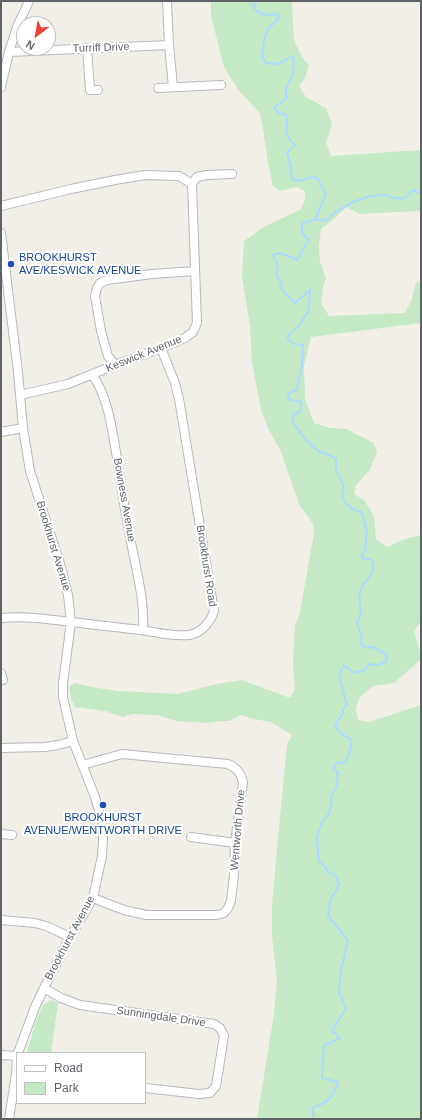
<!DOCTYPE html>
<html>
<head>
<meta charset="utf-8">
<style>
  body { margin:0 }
  #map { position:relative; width:422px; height:1120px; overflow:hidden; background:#f1efe8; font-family:Arial,sans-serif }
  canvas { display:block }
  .frame { position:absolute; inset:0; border:2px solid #5f6368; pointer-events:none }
  .legend { position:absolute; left:16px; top:1052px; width:130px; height:52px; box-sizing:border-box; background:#fff; border:1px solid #bfc1c3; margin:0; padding:5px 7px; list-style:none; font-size:12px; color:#5f6368 }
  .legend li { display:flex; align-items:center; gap:8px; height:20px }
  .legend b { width:20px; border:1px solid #bfc1c3 }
  .north { position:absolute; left:16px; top:16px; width:40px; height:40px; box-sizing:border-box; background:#fff; border:1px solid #bfc1c3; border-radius:50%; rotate:211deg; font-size:11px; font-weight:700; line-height:16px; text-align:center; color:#5f6368 }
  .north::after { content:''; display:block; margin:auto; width:14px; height:18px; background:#ea4335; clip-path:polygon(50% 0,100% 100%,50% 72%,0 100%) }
</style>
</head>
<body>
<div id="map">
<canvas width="422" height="1120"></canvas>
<div class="frame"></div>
<ul class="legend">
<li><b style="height:5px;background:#fff"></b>Road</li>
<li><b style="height:11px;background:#c5e8c5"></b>Park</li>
</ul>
<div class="north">N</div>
</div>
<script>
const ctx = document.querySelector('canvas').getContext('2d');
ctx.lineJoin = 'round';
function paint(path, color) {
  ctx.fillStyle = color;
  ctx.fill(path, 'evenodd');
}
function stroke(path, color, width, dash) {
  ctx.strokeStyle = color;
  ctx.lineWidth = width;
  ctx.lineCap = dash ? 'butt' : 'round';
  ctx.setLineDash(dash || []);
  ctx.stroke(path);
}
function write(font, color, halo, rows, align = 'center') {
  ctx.font = font + ' Arial,sans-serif';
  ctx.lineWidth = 4;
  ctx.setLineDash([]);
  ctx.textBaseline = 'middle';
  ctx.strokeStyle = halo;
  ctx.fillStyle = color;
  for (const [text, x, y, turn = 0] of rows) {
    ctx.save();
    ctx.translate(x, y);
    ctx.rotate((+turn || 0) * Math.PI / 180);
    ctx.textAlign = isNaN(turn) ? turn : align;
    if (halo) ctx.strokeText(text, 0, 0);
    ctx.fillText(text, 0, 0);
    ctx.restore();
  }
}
paint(new Path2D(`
  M211 1H292L294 40 302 57 309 66 305 78 299 86 306 97 326 108 332 125 326 142 331 156 421 150V213L419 211 359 214 346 207 335 218 321 229 319 247 320 262 326 278 323 287 321 303 329 316 405 313 412 299 416 283 421 282V323L311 337 304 366 305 399 314 423 330 428 346 429 374 443 377 453 369 471 356 485 354 494 364 500 374 516 376 539 387 547 405 539 421 535V621L414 631 421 656V659L394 683 373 686 359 698 356 709 358 720 369 722 421 705V1119H257L274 1014 277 982 272 935V906L279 828 287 745 292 735 271 722 254 719 241 715 229 721H220L207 723 177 721 157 715 132 714 123 717 105 711 75 707 71 698 69 686 76 683 91 687 119 691 178 694 217 684 242 680 290 698 295 690 293 664 295 626 300 612 314 533 313 524 299 504 281 452 269 430 261 410 252 362 250 326 242 277 244 241 264 227 300 210 305 200V191L297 187 280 191 273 186 268 163 263 129 260 113 239 91 224 67 211 16Z
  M51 1000 58 1003 51 1053H27L36 1021 43 1005Z`), '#c5e8c5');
stroke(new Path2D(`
  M259 1 253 5C259 17 265 15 277 14L279 18 267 30 264 41 262 56 266 63C279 66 282 62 292 56L294 59 293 74 290 79 286 89V99L274 108 279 113 286 115C290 129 281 132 295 145L287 152 291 169 292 179 299 181 312 177 318 179 326 194 315 219 311 221 303 223C301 232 300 234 309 239L297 260C289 257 282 251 273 255L278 266 276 274 280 281 282 290 295 303 310 290V297L308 311 299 326 291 332 287 339 295 344 303 345C304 360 300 374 297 389L289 393 288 399 301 402V411L293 415 292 421C300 432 307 444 319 451 325 454 331 455 336 459V469L344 487C339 502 349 508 362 513L367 532 365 550 361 557 365 559H369L373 561C373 565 374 569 372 573 368 580 362 584 360 592 357 604 365 611 357 622L358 627 362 635 360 642 363 646 375 648 387 654 386 661 378 665 370 664 363 671 354 673 346 667 343 666 339 676 347 705 343 709V714L338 720 335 726 341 734 351 739C352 748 350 754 345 762L336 763 334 767V770L338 772 336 788 331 796 332 802 330 810 328 815 322 821 317 838 319 861 326 868 327 871 336 876 339 885 330 901 328 916 348 940 341 971 339 992 346 1008 332 1031 340 1038 324 1046 322 1078 338 1082C333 1098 328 1102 313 1108V1119
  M315 219 325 221C341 207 361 195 384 195 388 195 391 198 396 198 398 199 402 198 405 198L413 190 421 194`), '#aadaff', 2);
const minor = new Path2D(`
  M167 1 169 45 173 87
  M87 48 90 90H98
  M9 52 169 45
  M1 87 9 52 17 27 29 1
  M158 88 221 85
  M192 184 197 177 207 175 232 174
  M1 206 71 189 115 180 145 175 179 176 192 184 197 323 193 332 185 338 161 348 115 365 68 384 20 395
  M1 233 18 372 23 428 30 471 61 567 68 595 71 622 63 683V697L73 741 95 797 102 821 103 839 102 856 93 898 70 937 44 988 35 1007 18 1053
  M115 365 108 356 101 331 95 296 97 288 100 283 107 280 152 274 195 271
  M92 374C109 399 112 430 117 458 121 482 124 507 129 531 134 563 145 596 143 630
  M1 432 23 428
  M1 618C25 616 48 619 71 622 94 625 117 627 141 630 156 632 173 637 189 635 201 633 211 622 214 611L179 399 175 383 161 348
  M1 673 3 680
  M1 748 45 747 58 745 73 741
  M82 765 122 754 228 764C237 768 241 773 243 783L235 843 234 875 231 901 228 908 224 913 217 915H146L124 910 93 898
  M1 834 12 835
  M191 837 235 843
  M1 920 35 923 46 926 70 937
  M44 988 61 998 80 1005 214 1024 220 1028 224 1036 216 1086 210 1093 199 1094 145 1088
  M1 1055 17 1056
  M9 1119 16 1074 17 1059`);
stroke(minor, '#b5b8bc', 10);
stroke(minor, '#fff', 8);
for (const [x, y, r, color] of [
  [11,264,4,"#1a4fb4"],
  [103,805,4,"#1a4fb4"]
]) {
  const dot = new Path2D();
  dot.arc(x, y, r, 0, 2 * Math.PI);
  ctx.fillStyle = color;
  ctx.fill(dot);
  stroke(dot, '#fff', 1.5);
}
write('11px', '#5f6368', '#fff', [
  ["Turriff Drive",101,48,-2],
  ["Keswick Avenue",144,354,-22],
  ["Bowness Avenue",124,500,80],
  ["Brookhurst Avenue",53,546,73],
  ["Brookhurst Road",206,566,81],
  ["Wentworth Drive",238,830,-85],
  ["Brookhurst Avenue",70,938,-62],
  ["Sunningdale Drive",161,1017,8]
]);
write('11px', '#164399', '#fff', [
  ["BROOKHURST",19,258],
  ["AVE/KESWICK AVENUE",19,271],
  ["BROOKHURST",103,818,"center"],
  ["AVENUE/WENTWORTH DRIVE",103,831,"center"]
], 'left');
</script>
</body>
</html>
